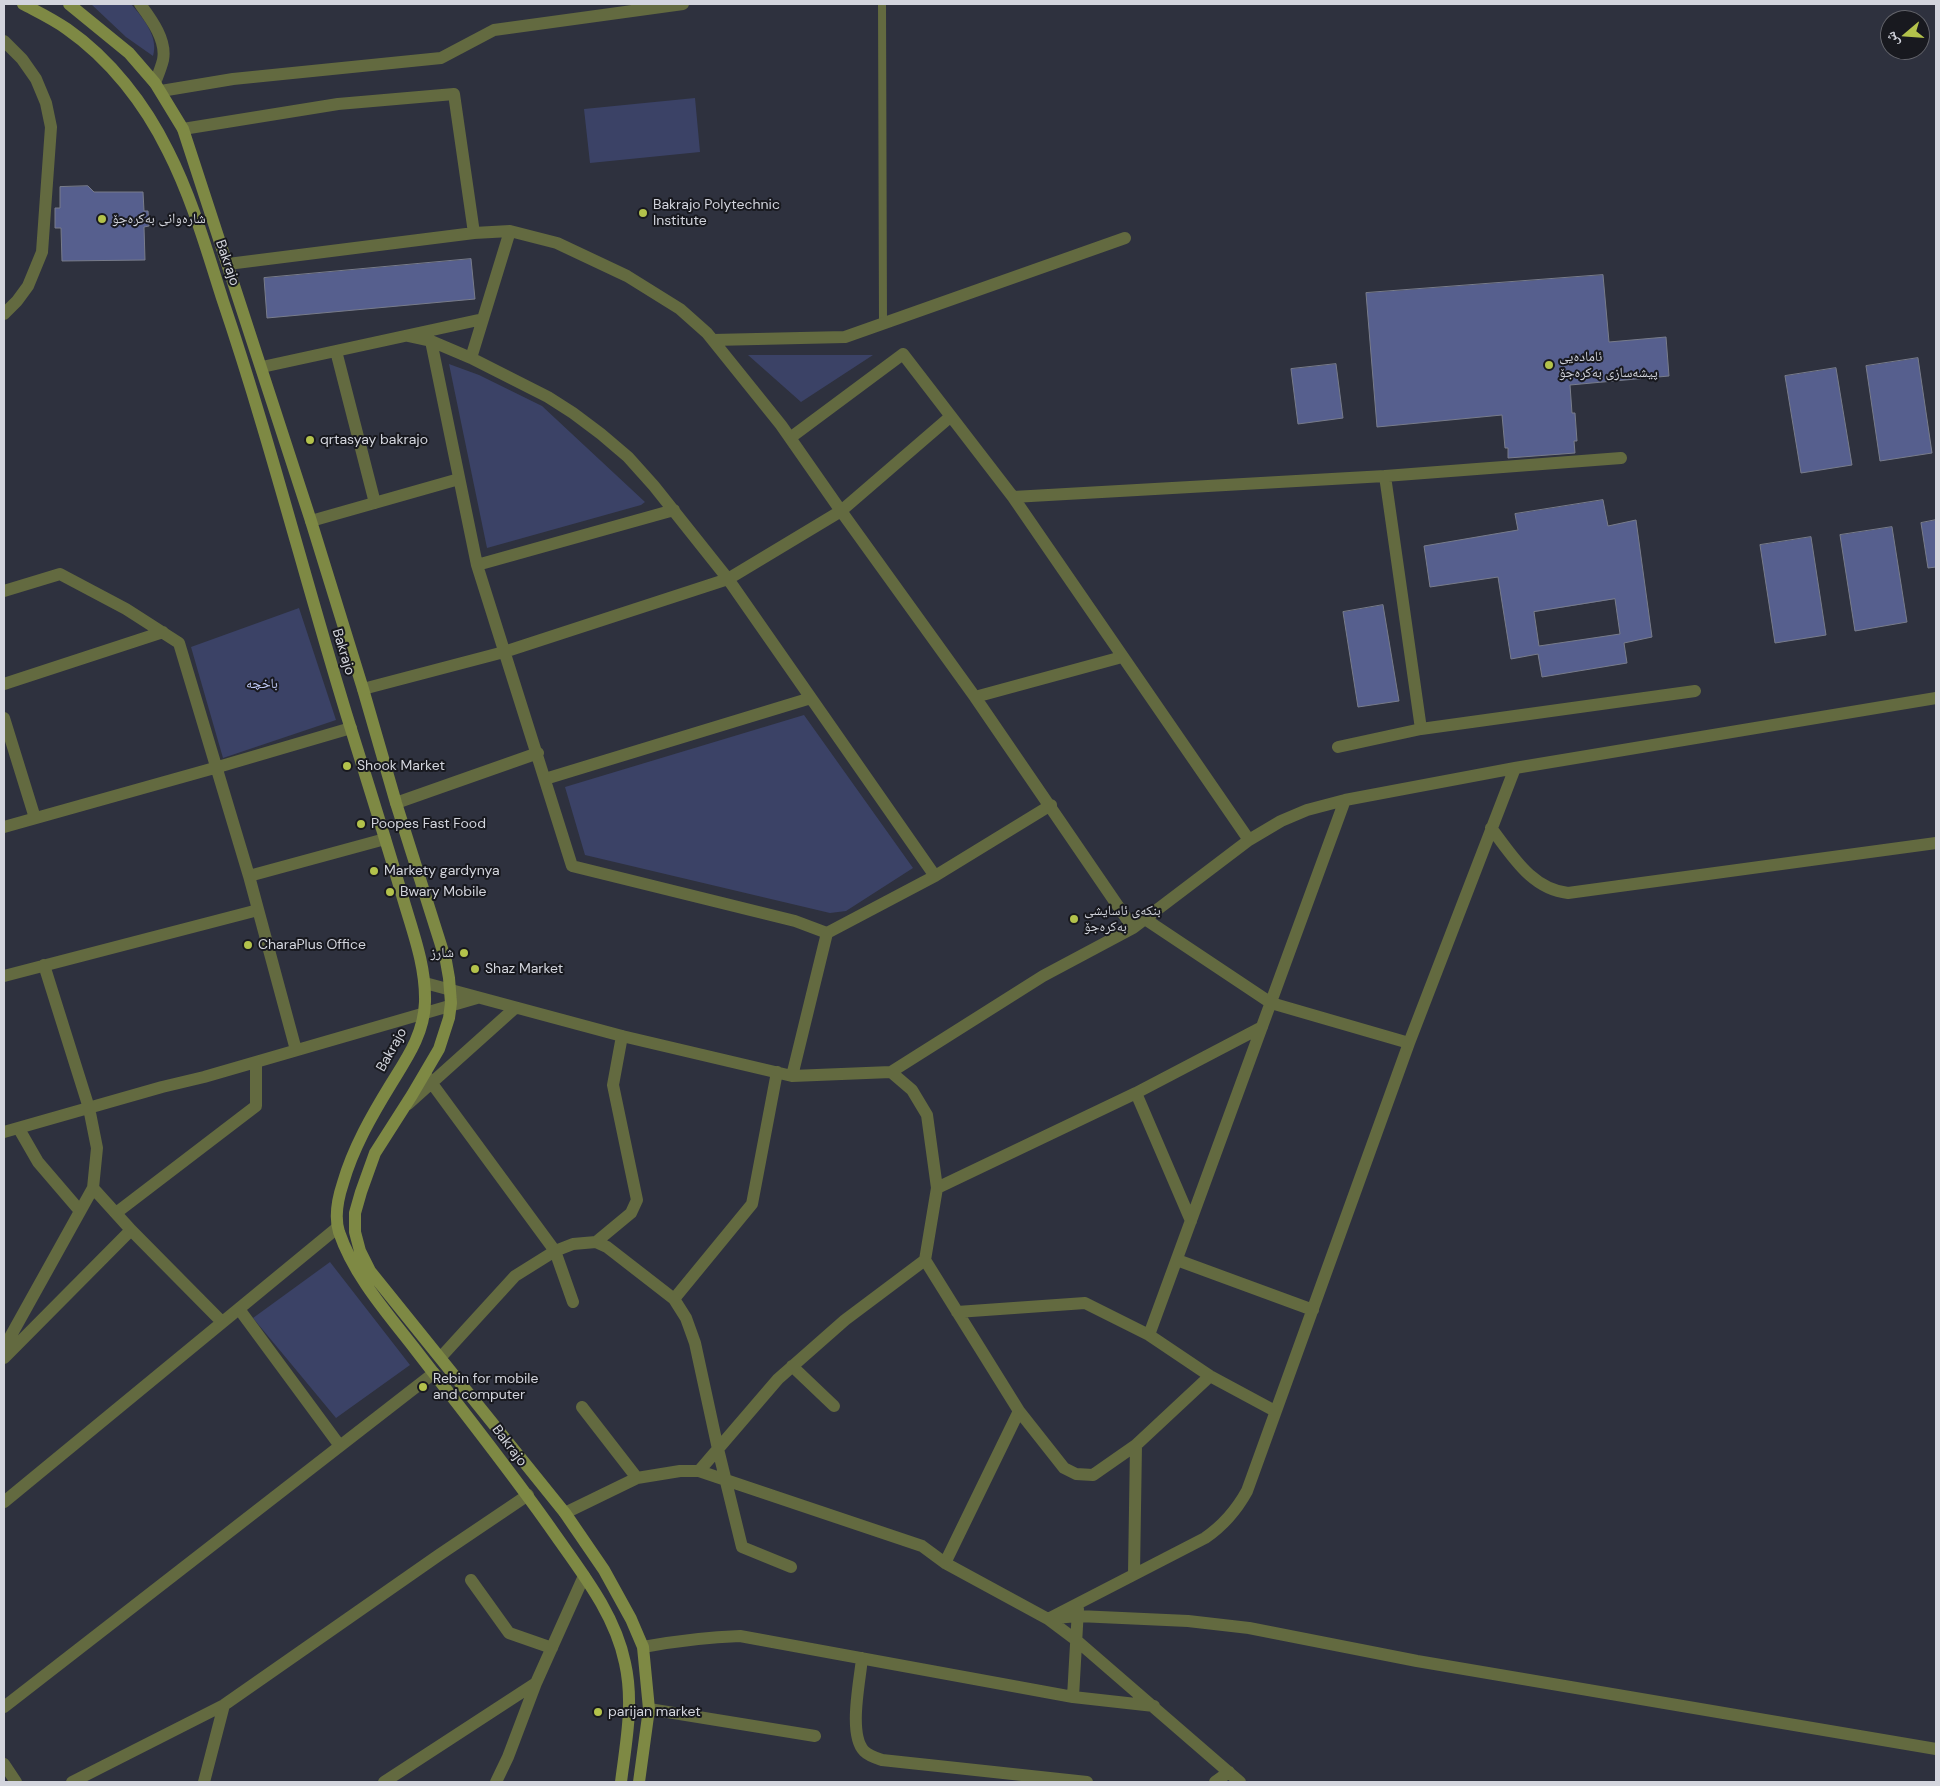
<!DOCTYPE html>
<html>
<head>
<meta charset="utf-8">
<style>
  body { margin:0 }
  #map { position:relative; width:1940px; height:1786px; overflow:hidden; background:#2e313e; font-family:"DM Sans","Noto Naskh Arabic",sans-serif }
  canvas { display:block }
  .frame { position:absolute; inset:0; border:5px solid #d3d5dd; pointer-events:none }
  .north { position:absolute; left:1880px; top:10px; width:50px; height:50px; box-sizing:border-box; background:#18191f; border:1px solid #63646b; border-radius:50%; rotate:252deg; font-size:14px; font-weight:700; line-height:20px; text-align:center; color:#d3d5dd }
  .north::after { content:''; display:block; margin:auto; width:18px; height:22px; background:#b3c24b; clip-path:polygon(50% 0,100% 100%,50% 72%,0 100%) }
</style>
</head>
<body>
<div id="map">
<canvas width="1940" height="1786"></canvas>
<div class="frame"></div>
<div class="north">ش</div>
</div>
<script>
const ctx = document.querySelector('canvas').getContext('2d');
ctx.lineJoin = 'round';
function paint(path, color) {
  ctx.fillStyle = color;
  ctx.fill(path, 'evenodd');
}
function stroke(path, color, width, dash) {
  ctx.strokeStyle = color;
  ctx.lineWidth = width;
  ctx.lineCap = dash ? 'butt' : 'round';
  ctx.setLineDash(dash || []);
  ctx.stroke(path);
}
function write(font, color, halo, rows, align = 'center') {
  ctx.font = font + ' "DM Sans","Noto Naskh Arabic",sans-serif';
  ctx.lineWidth = 4;
  ctx.setLineDash([]);
  ctx.textBaseline = 'middle';
  ctx.strokeStyle = halo;
  ctx.fillStyle = color;
  for (const [text, x, y, turn = 0] of rows) {
    ctx.save();
    ctx.translate(x, y);
    ctx.rotate((+turn || 0) * Math.PI / 180);
    ctx.textAlign = isNaN(turn) ? turn : align;
    if (halo) ctx.strokeText(text, 0, 0);
    ctx.fillText(text, 0, 0);
    ctx.restore();
  }
}
paint(new Path2D(`
  M91 4H131C143 18 159 37 153 56L126 37Z
  M695 98 700 152 590 163 584 109Z
  M748 355H873L801 402Z
  M449 364 479 375 542 406 645 502 641 505 487 548Z
  M299 608 336 720 223 758 191 647Z
  M804 715 913 868 846 911 830 913 585 855 565 787Z
  M330 1262 410 1365 336 1418 253 1318Z`), '#3b4266');
const building = new Path2D(`
  M88 186 94 192H143L144 211H148L149 226 144 227 145 260 62 261 61 228H55V208H60V187Z
  M471 259 475 299 267 318 264 278Z
  M1603 275 1609 342 1666 337 1669 376 1570 385 1572 413H1575L1577 441H1574L1575 453 1508 458V448H1505L1502 415 1377 427 1366 293Z
  M1918 358 1932 453 1880 461 1866 366Z
  M1336 364 1343 418 1298 424 1291 369Z
  M1836 368 1852 465 1801 473 1785 376Z
  M1603 500 1608 526 1636 520 1652 637 1624 643 1627 663 1542 677 1538 654 1511 659 1498 577 1430 587 1424 546 1518 530 1515 514ZM1615 599 1620 634 1539 646 1534 612Z
  M1936 520V567L1928 568 1921 523Z
  M1892 527 1907 622 1855 631 1840 535Z
  M1811 537 1826 635 1775 643 1760 545Z
  M1383 605 1399 701 1358 707 1343 612Z`);
paint(building, '#565f8e');
stroke(building, '#787c8b', 1);
stroke(new Path2D(`
  M882 4 883 324`), '#636a40', 8);
stroke(new Path2D(`
  M140 4C151 19 167 40 163 60 161 68 158 75 155 83
  M4 41 22 59 36 79 46 103 51 127 42 252 28 286 17 301 4 314
  M161 91 233 79 441 58 494 30 683 4
  M183 129 338 104 454 94 474 233
  M228 264 474 233 510 231 557 243 627 276 680 309 707 333 781 425 841 511 975 697 1133 928
  M408 336 431 341 471 358 548 397 573 413 601 434 628 457 654 486 728 579 935 876
  M713 340 845 337 1125 238
  M431 341 477 565 572 866 795 921 827 933 935 876 1051 805
  M336 351 375 503
  M471 358 510 231
  M262 367 483 319
  M790 438 903 354 1013 497 1249 840
  M1385 476 1421 729
  M1013 497 1385 476 1621 458
  M311 521 459 479
  M477 565 674 510
  M4 591 60 574 126 609 179 643 249 876 296 1050
  M4 684 163 632
  M363 689 504 652 728 579 841 511 950 417
  M975 697 1122 657
  M4 718 35 818
  M1338 747 1421 729 1695 691
  M545 779 811 698
  M396 803 538 753
  M4 827 218 767 351 728
  M1491 828C1512 855 1531 889 1568 893L1936 843
  M249 876 385 839
  M1145 919 1271 1003 1409 1043
  M4 976 258 910
  M425 983 622 1036 792 1076 891 1072 1043 976 1133 928 1249 840 1281 821 1307 810 1345 800 1515 768 1936 698
  M425 1074 555 1251 573 1302
  M792 1076 827 933
  M1136 1093 1191 1221
  M408 1104 515 1008
  M19 1129 38 1162 80 1211
  M4 1132 162 1087 204 1077 477 998
  M93 1188 131 1230 222 1322
  M937 1188 1136 1093 1262 1027
  M116 1213 256 1106V1062
  M596 1242 631 1213 637 1200 613 1085 622 1036
  M925 1260 1019 1411 1064 1468 1076 1474 1093 1475 1136 1445 1210 1376
  M1177 1260 1313 1310
  M674 1299 752 1204 777 1072
  M239 1309 340 1446
  M957 1312 1085 1303 1149 1335 1210 1376 1275 1411
  M1149 1335 1345 800
  M4 1348 93 1188 97 1148 89 1108 44 965
  M441 1357 515 1276 555 1251 573 1244 596 1242 607 1247 674 1299 686 1318 695 1343 718 1449 742 1547 791 1567
  M4 1358 131 1230
  M792 1366 834 1406
  M582 1407 637 1478
  M699 1471 778 1379 845 1320 925 1260 937 1188 927 1115 912 1090 891 1072
  M4 1502 337 1228
  M565 1513 637 1478 680 1471H699L922 1546 945 1563 1048 1619 1076 1640 1240 1782
  M945 1563 1019 1411
  M1134 1573 1136 1445
  M471 1580 509 1633 552 1648
  M1055 1618 1078 1616 1188 1621 1249 1628 1417 1661 1936 1749
  M1048 1619 1205 1538C1224 1525 1236 1511 1247 1491L1409 1043 1515 768
  M643 1647C676 1641 707 1637 740 1636L1073 1697 1154 1706
  M862 1658C860 1681 848 1734 864 1751 869 1756 876 1758 882 1760L1087 1782
  M1073 1697 1078 1609
  M4 1707 434 1373
  M649 1709 815 1736
  M4 1764 16 1782
  M72 1782 224 1705 439 1555 528 1495
  M204 1782 224 1705
  M384 1782 536 1683
  M496 1782 508 1757 536 1683 584 1576
  M1215 1782 1229 1772`), '#636a40', 12);
stroke(new Path2D(`
  M23 4C38 12 53 19 67 29 110 59 145 104 168 151 192 198 207 251 223 301 269 437 304 576 346 713 365 774 384 834 402 895 412 930 426 965 425 1002 424 1034 407 1058 391 1084 372 1115 353 1148 343 1183 338 1198 334 1216 339 1232 354 1276 387 1313 415 1349 462 1410 510 1470 554 1533 582 1573 615 1614 625 1663 634 1703 626 1742 621 1782
  M69 4 129 53 155 83 183 129 311 521 363 689 396 803 446 961 449 978 451 1003 449 1018 439 1049 412 1095 375 1153 361 1192 355 1213V1232L360 1251 370 1271 565 1513 604 1570 631 1619 643 1647 649 1709 639 1782`), '#7e8944', 12);
for (const [x, y, r, color] of [
  [643,213,5,"#b3c24b"],
  [102,219,5,"#b3c24b"],
  [1549,365,5,"#b3c24b"],
  [310,440,5,"#b3c24b"],
  [347,766,5,"#b3c24b"],
  [361,824,5,"#b3c24b"],
  [374,871,5,"#b3c24b"],
  [390,892,5,"#b3c24b"],
  [1074,919,5,"#b3c24b"],
  [248,945,5,"#b3c24b"],
  [464,953,5,"#b3c24b"],
  [475,969,5,"#b3c24b"],
  [423,1387,5,"#b3c24b"],
  [598,1712,5,"#b3c24b"]
]) {
  const dot = new Path2D();
  dot.arc(x, y, r, 0, 2 * Math.PI);
  ctx.fillStyle = color;
  ctx.fill(dot);
  stroke(dot, '#18191f', 2);
}
write('14px', '#d3d5dd', '#18191f', [
  ["Bakrajo Polytechnic",653,205],
  ["Institute",653,221],
  ["شارەوانی بەکرەجۆ",112,219],
  ["ئامادەیی",1559,357],
  ["پیشەسازی بەکرەجۆ",1559,373],
  ["qrtasyay bakrajo",320,440],
  ["Shook Market",357,766],
  ["Poopes Fast Food",371,824],
  ["Markety gardynya",384,871],
  ["Bwary Mobile",400,892],
  ["بنکەی ئاسایشی",1084,911],
  ["بەکرەجۆ",1084,927],
  ["CharaPlus Office",258,945],
  ["شارز",454,953,"right"],
  ["Shaz Market",485,969],
  ["Rebin for mobile",433,1379],
  ["and computer",433,1395],
  ["parijan market",608,1712]
], 'left');
write('14px', '#d3d5dd', '#18191f', [
  ["Bakrajo",227,263,71],
  ["Bakrajo",343,652,73],
  ["Bakrajo",392,1050,-61],
  ["Bakrajo",509,1446,53]
]);
write('14px', '#c1cbf8', '#18191f', [
  ["باخچە",262,684]
]);
</script>
</body>
</html>
